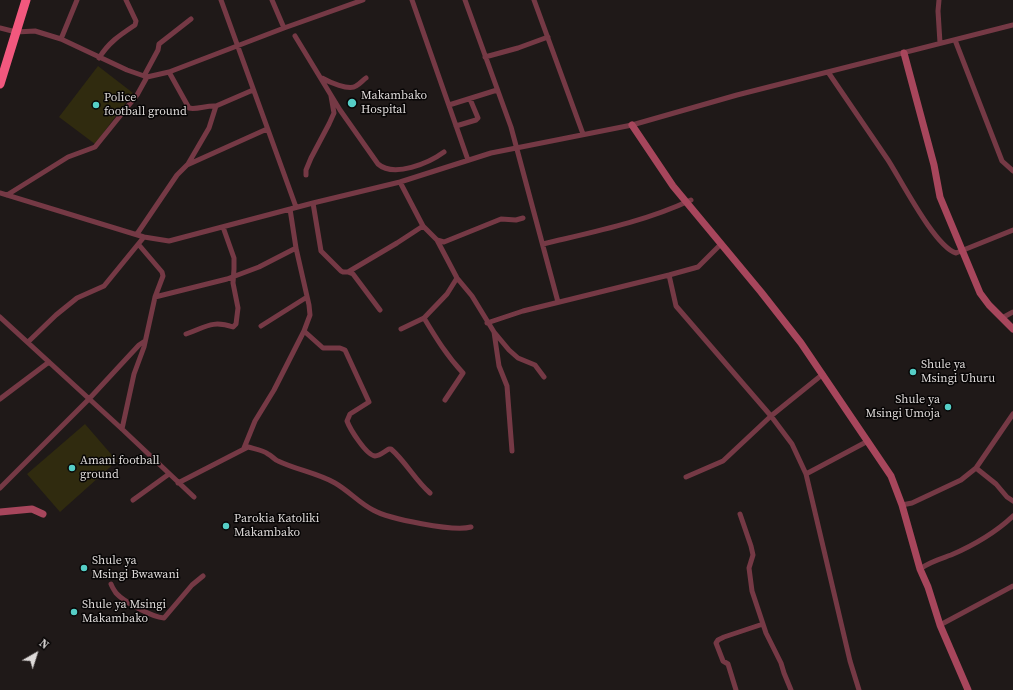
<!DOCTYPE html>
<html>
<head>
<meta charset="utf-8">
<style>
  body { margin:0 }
  #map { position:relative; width:1013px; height:690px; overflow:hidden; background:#1f1918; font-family:"Source Serif 4",serif }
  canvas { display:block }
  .north { position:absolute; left:16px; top:634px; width:40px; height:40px; -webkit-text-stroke:3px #070505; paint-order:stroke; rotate:39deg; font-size:11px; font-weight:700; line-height:16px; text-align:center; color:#dedad9 }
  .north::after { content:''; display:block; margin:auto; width:14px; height:18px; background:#dedad9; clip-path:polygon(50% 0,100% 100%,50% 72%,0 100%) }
</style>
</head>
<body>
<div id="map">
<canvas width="1013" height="690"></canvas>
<div class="north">N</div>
</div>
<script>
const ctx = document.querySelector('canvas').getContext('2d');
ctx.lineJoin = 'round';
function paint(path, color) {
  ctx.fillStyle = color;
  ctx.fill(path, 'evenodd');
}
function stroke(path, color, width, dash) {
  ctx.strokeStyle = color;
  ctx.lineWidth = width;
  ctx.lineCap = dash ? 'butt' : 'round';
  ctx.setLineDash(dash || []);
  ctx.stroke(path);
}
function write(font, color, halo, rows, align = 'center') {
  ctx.font = font + ' "Source Serif 4",serif';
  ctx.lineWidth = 3;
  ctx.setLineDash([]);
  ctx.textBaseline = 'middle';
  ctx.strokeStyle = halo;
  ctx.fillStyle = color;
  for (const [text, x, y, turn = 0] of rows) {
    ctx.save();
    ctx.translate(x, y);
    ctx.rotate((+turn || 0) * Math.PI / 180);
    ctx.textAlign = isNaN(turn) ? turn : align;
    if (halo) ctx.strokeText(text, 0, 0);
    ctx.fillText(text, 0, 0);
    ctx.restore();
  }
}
paint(new Path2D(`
  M98 66 133 93 95 144 59 117Z
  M85 424 117 461 60 512 27 474Z`), '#302b0f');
stroke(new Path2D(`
  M221 0 296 207
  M272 0 284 28
  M412 0 468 160
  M465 0 511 127 558 302
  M534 0 583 134
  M939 0 938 11 940 43
  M0 28 16 32 35 31 61 39 127 70 147 77 169 72 284 28 363 0
  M295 36 340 110 378 164C394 178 429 163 444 152
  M61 39 77 0
  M955 40 1002 161 1013 171
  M485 57 518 48 548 37
  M99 58C109 42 120 35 135 25L136 21 126 0
  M169 72 189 108C197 110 207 105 216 106
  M828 72C848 101 868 131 888 160 901 180 935 247 956 253L1013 230
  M144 76 158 50 159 44 191 19
  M322 78C329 82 349 91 356 86 360 84 363 80 366 78
  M449 105 497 90
  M456 126 476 120 478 118 470 99
  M188 164 209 128 216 106 253 90
  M306 175V170L311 158 329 124 334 113 331 96
  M400 182 423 226 437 240 457 278 472 296 494 332 499 366 507 386 512 451
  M0 193 144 237 169 241 313 203 400 182 491 153 632 125 737 95 1013 25
  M7 195 68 157 95 147 137 95 147 77
  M313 203 321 251 341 271 343 272H348L353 274 380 310
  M137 234 177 175 187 165 267 129
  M437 240 444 242 501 219 516 220 523 218
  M543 244C593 232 644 222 691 200
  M348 272 397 243 423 226
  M669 275 676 306 771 416 792 444 806 474 850 661 859 690
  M155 297 227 279 259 267 296 248
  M0 317 122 429 194 497
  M424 318C436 338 447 356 463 373L445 400
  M1002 318 1013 312
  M487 323 523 311 669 275 698 267 721 244
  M261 326 307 297
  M401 329 424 318 447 294 457 278
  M304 331 323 348H340L345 350 369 402 350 414 347 421C350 429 366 455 375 456 380 456 385 451 389 449H391C406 462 415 480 430 493
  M494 332 509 350 518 358 535 365 544 377
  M186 334C206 327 212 320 233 327L236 324 238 308 233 283 234 269V258L223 227
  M28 342 56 315 77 298 104 286 144 237
  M0 399 49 362
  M122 429 134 374 144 347 155 297 163 276 162 272 139 245
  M244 448 255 421 274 390 304 331 310 315 309 305 296 248 290 209
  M976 468 996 484 1007 497 1013 501
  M806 474 868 441
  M686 477 723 461 771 416 823 374
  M178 483 248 447C255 449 263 450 268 454 272 456 275 460 278 461 297 470 317 473 335 483 349 491 359 503 373 510 389 519 454 532 471 527
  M0 488 89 399 139 345 145 341
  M133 500 169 474
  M902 505 912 503 961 480 976 468 1013 414
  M740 514 751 546 753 555 749 568 752 591 766 633 781 663 784 673 791 690
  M920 569C929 562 940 559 951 555 974 545 995 533 1013 516
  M111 584C112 587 114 590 116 593 124 602 152 617 164 618L192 585 203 576
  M940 625 1013 586
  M736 690 728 664 723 661 716 643 718 640 724 637 763 624`), '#753945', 5);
stroke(new Path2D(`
  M904 53 934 165 940 197 980 293 989 305 1013 329
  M632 125 673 186 761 292 801 343 891 476 902 505 920 569 928 587 940 625 968 690
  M0 512 32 509 43 514`), '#a7465c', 7);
stroke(new Path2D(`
  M0 84 26 0`), '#f2587e', 9);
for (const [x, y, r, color] of [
  [352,103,5,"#55cec6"],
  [96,105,4,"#55cec6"],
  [913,372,4,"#55cec6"],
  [948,407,4,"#55cec6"],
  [72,468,4,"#55cec6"],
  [226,526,4,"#55cec6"],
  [84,568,4,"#55cec6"],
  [74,612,4,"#55cec6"]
]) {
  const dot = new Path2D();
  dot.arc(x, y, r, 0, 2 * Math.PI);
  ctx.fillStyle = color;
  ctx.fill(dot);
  stroke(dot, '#070505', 1.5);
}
write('12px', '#dedad9', '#070505', [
  ["Makambako",361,96],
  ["Hospital",361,110],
  ["Police",104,98],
  ["football ground",104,112],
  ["Shule ya",921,365],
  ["Msingi Uhuru",921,379],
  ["Shule ya",940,400,"right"],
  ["Msingi Umoja",940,414,"right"],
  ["Amani football",80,461],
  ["ground",80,475],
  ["Parokia Katoliki",234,519],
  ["Makambako",234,533],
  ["Shule ya",92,561],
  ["Msingi Bwawani",92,575],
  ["Shule ya Msingi",82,605],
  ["Makambako",82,619]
], 'left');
</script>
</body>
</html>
